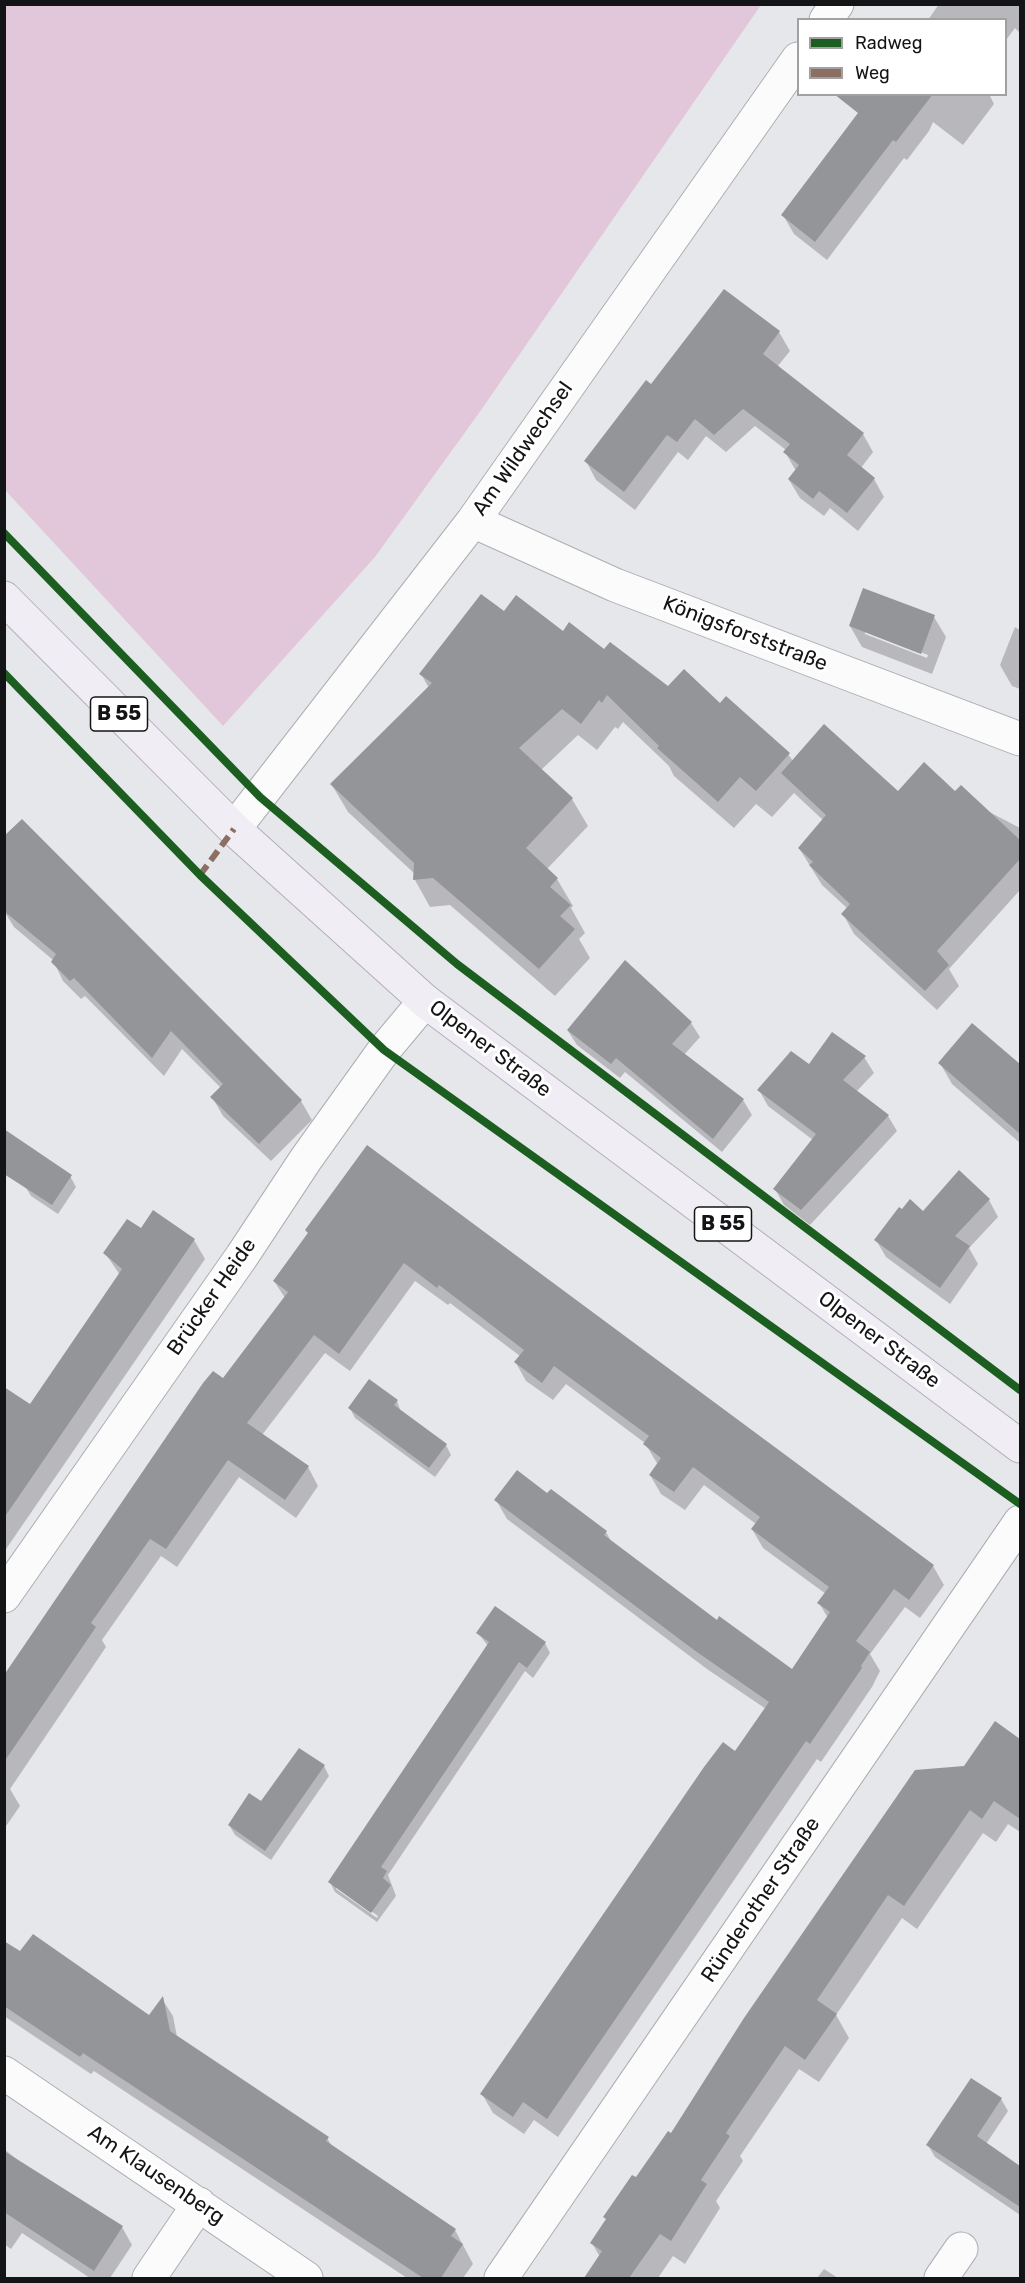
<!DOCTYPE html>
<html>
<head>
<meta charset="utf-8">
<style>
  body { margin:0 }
  #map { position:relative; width:1025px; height:2283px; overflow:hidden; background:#e6e7eb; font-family:Rubik,sans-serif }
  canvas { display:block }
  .frame { position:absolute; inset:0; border:6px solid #131416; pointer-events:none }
  .legend { position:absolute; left:797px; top:18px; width:210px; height:78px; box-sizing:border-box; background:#fff; border:2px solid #a1a1a2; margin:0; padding:8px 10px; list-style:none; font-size:18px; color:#131416 }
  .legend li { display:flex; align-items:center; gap:12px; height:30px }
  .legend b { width:30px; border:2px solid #a1a1a2 }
</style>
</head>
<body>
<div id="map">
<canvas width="1025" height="2283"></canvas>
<div class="frame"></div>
<ul class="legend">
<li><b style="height:8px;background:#1b5e20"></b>Radweg</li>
<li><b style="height:8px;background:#8d6e63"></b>Weg</li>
</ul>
</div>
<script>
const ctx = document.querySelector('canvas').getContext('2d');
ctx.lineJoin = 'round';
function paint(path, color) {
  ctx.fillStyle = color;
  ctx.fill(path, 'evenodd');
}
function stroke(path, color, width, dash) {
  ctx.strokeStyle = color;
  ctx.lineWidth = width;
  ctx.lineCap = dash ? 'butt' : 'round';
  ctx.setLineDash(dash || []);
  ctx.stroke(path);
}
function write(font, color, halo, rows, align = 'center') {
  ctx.font = font + ' Rubik,sans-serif';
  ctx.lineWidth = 6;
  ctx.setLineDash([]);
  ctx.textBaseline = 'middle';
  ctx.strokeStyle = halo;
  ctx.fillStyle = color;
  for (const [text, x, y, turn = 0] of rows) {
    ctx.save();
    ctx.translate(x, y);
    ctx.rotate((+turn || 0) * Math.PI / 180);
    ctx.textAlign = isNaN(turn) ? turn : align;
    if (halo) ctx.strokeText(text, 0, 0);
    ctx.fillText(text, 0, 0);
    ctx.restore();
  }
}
paint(new Path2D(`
  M5 4H761V5L479 413 375 557 223 726 5 490Z`), '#e2c7db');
paint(new Path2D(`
  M939 4H1020V33L1015 28 1006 40V20H928Z
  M872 94H989L994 104 963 145 933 122 929 131 907 160 904 158 827 260 794 234 783 215Z
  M725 291 779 332 790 351 777 367 863 434 873 452 861 468 874 479 884 497 858 531 830 508 824 516 800 498 789 480 796 471 785 452 786 450 755 426 726 452 706 436 688 460 678 452 635 510 596 480 586 461 651 386Z
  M864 590 934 617 946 637 932 674 862 647 850 626ZM865 631 928 655 927 658 865 634Z
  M504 613 563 633 604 651 668 688 721 705 788 754 793 761 898 793 955 794 1020 828V890L949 969 959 986 937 1010 854 934 843 914 848 909 822 885 799 848 823 820 794 793 772 817 756 804 734 828 674 776 669 766 623 722 618 729 615 727 597 750 578 735 541 770 572 799 588 826 547 869 557 879 573 906 571 908 585 933 579 939 590 958 555 996 450 905 430 907 415 880V874L348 812 332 785 429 688 421 674Z
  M1015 627 1020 630V689L1012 686 1000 665Z
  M22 821 301 1101 312 1120 271 1161 223 1116 212 1097 221 1088 182 1049 164 1076 85 996 81 999 63 981 53 960 14 927 4 911Z
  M691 1023 700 1037 684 1055 743 1100 752 1115 722 1152 625 1072 620 1078 577 1045 568 1031Z
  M972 1025 1020 1066V1143L952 1084 940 1063Z
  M864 1057 874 1073 856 1092 888 1116 897 1131 810 1225 784 1205 775 1189 813 1140 768 1106 759 1090 809 1066Z
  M368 1147 933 1566 944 1585 920 1618 905 1607 870 1654 880 1671 872 1687 821 1762 817 1759 558 2137 534 2120 524 2134 493 2113 482 2094 766 1709 707 1669 507 1519 496 1500 548 1495 606 1532 612 1543 717 1622 792 1671 828 1618 819 1603 826 1594 763 1548 752 1529 756 1524 704 1485 685 1510 661 1494 650 1475 658 1465 645 1443 566 1384 553 1400 526 1381 516 1363 520 1356 450 1303 448 1305 415 1281 350 1371 325 1353 262 1435 308 1467 318 1486 296 1518 239 1477 177 1567 161 1556 102 1640 106 1647 10 1789 20 1806 4 1829V1677L285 1298 274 1281Z
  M70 1176 76 1187 58 1214 31 1196 25 1186Z
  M989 1200 998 1217 969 1248 978 1264 950 1304 886 1257 876 1240 923 1213Z
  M154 1212 194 1240 205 1259 4 1552V1393L31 1406 120 1275 105 1253 141 1230Z
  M397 1401 401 1412 446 1445 451 1455 435 1477 355 1418 350 1408Z
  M478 1633 545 1643 550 1653 533 1678 525 1671 388 1875 396 1896 377 1922 335 1892 330 1882 488 1646ZM336 1886 378 1916 377 1918 336 1889Z
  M995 1723 1020 1740V1832L1008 1824 996 1842 983 1833 917 1929 902 1918 836 2015 849 2038 819 2082 799 2069 740 2156 743 2161 716 2201 720 2208 685 2264 673 2256 658 2278H585L600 2257 592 2243 636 2180 964 1767Z
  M324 1766 329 1776 271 1860 235 1835 229 1825Z
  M4 1947 150 2018 162 1999 173 2016 177 2037 327 2138 333 2148 455 2230 473 2264 463 2278H407L94 2071 91 2074 4 2016Z
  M1001 2099 1008 2111 986 2144 1020 2168V2215L935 2157 928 2145Z
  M4 2149 24 2165 122 2227 132 2245 110 2278H90L22 2233 11 2249 4 2244Z
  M824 2269 838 2278H817Z`), '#0003');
paint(new Path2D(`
  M834 94H933L896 142 893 140 815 242 781 215 858 113Z
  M724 289 780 331 763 354 864 433 847 455 875 478 847 513 819 491 813 499 788 479 799 465 783 452 790 444 743 409 714 435 695 419 677 442 667 435 624 492 584 461 646 380 651 384Z
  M863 588 935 615 921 654 849 626Z
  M481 594 504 611 516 595 563 631 569 622 604 649 610 642 668 686 684 669 720 703 726 696 790 753 756 791 740 777 718 802 657 748 659 746 607 695 602 703 599 700 581 724 562 709 519 748 573 798 526 848 558 878 550 887 571 905 560 916 575 929 539 969 433 878 413 880 414 863 330 784 432 683 419 674Z
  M824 724 898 791 924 762 955 791 961 785 1020 840V859L937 951 949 965 925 991 841 914 850 904 809 865 813 862 798 848 826 815 781 773Z
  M22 819 302 1100 259 1144 210 1097 223 1084 171 1031 152 1058 74 978 70 981 51 962 56 954 4 911V836Z
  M625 960 692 1022 672 1044 744 1099 713 1139 616 1058 611 1064 567 1030Z
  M972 1023 1020 1064V1134L938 1063Z
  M832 1032 866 1056 843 1080 889 1115 801 1210 773 1189 816 1134 757 1090 791 1051 809 1064Z
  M4 1129 72 1175 52 1205 4 1174Z
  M367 1145 934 1565 909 1600 894 1589 856 1641 870 1652 861 1666 862 1668 810 1744 806 1741 547 2119 523 2102 513 2117 480 2094 704 1767 723 1742 735 1751 769 1702 694 1650 494 1500 517 1470 547 1493 551 1489 607 1531 604 1535 717 1620 719 1616 792 1669 830 1612 817 1603 829 1587 751 1529 760 1517 693 1467 674 1492 649 1475 661 1458 643 1444 649 1436 554 1366 542 1383 514 1362 524 1350 439 1285 437 1288 404 1263 339 1354 314 1335 247 1423 309 1466 285 1500 228 1460 166 1549 150 1539 91 1623 96 1627 4 1762V1675L203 1383 213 1371 223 1378 288 1292 273 1281 308 1233 305 1230Z
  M959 1170 990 1199 955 1236 970 1246 940 1288 874 1240 899 1207 902 1209 910 1199 923 1211Z
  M153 1210 195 1239 4 1518V1387L30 1404 122 1269 103 1253 127 1219 141 1228Z
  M369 1379 398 1400 394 1405 447 1444 429 1468 348 1408Z
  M495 1606 546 1642 527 1668 519 1662 381 1867 387 1871 383 1878 391 1885 371 1913 328 1882 489 1642 476 1633Z
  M995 1721 1020 1739V1819L994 1801 982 1819 970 1810 904 1906 888 1895 817 2000 837 2014 805 2060 785 2046 726 2133 730 2136 701 2180 707 2184 671 2241 660 2234 629 2278H584L602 2251 590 2243 606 2219 603 2217 632 2175 636 2177 668 2131 671 2133 744 2018 915 1770 964 1766Z
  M299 1748 325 1765 265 1851 228 1825 249 1793 261 1801Z
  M33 1934 149 2015 163 1996 170 2031 329 2137 326 2141 456 2229 451 2236 463 2244 441 2278H423L83 2053 80 2057 4 2006V1941L20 1951Z
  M971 2078 1002 2098 977 2136 1020 2166V2207L926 2145Z
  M4 2151 123 2226 94 2271 4 2212Z`), '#949598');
const minor = new Path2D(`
  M826 20 837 4
  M473 521 615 585 1020 739
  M234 829 473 521 798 59
  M4 1596 242 1256 306 1159 384 1050 425 1001
  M4 2073 306 2278
  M149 2278 199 2204
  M501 2278 1020 1522
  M941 2278 961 2249`);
const major = new Path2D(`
  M4 598 234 829 425 1001 1020 1446`);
stroke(minor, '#adaeb1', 35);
stroke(major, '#b3adbb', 35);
stroke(minor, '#fbfbfc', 33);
stroke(major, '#f0edf4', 33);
stroke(new Path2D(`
  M200 875 234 829`), '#8d6e63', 6, [12, 6]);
stroke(new Path2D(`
  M4 533 260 797 457 964 1020 1390
  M4 673 200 875 384 1050 1020 1504`), '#1b5e20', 8);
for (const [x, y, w] of [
  [119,714,57],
  [723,1224,57]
]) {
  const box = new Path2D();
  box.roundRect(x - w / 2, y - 17, w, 34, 4.5);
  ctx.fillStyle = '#fff';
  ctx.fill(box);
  stroke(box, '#131416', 1.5);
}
write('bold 20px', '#131416', null, [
  ["B 55",119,714],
  ["B 55",723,1224]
]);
write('21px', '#131416', '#fff', [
  ["Am Wildwechsel",523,449,-55],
  ["Königsforststraße",745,634,21],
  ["Olpener Straße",490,1049,37],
  ["Brücker Heide",212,1297,-55],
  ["Olpener Straße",879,1340,37],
  ["Ründerother Straße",761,1900,-56],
  ["Am Klausenberg",156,2175,34]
]);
</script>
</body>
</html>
